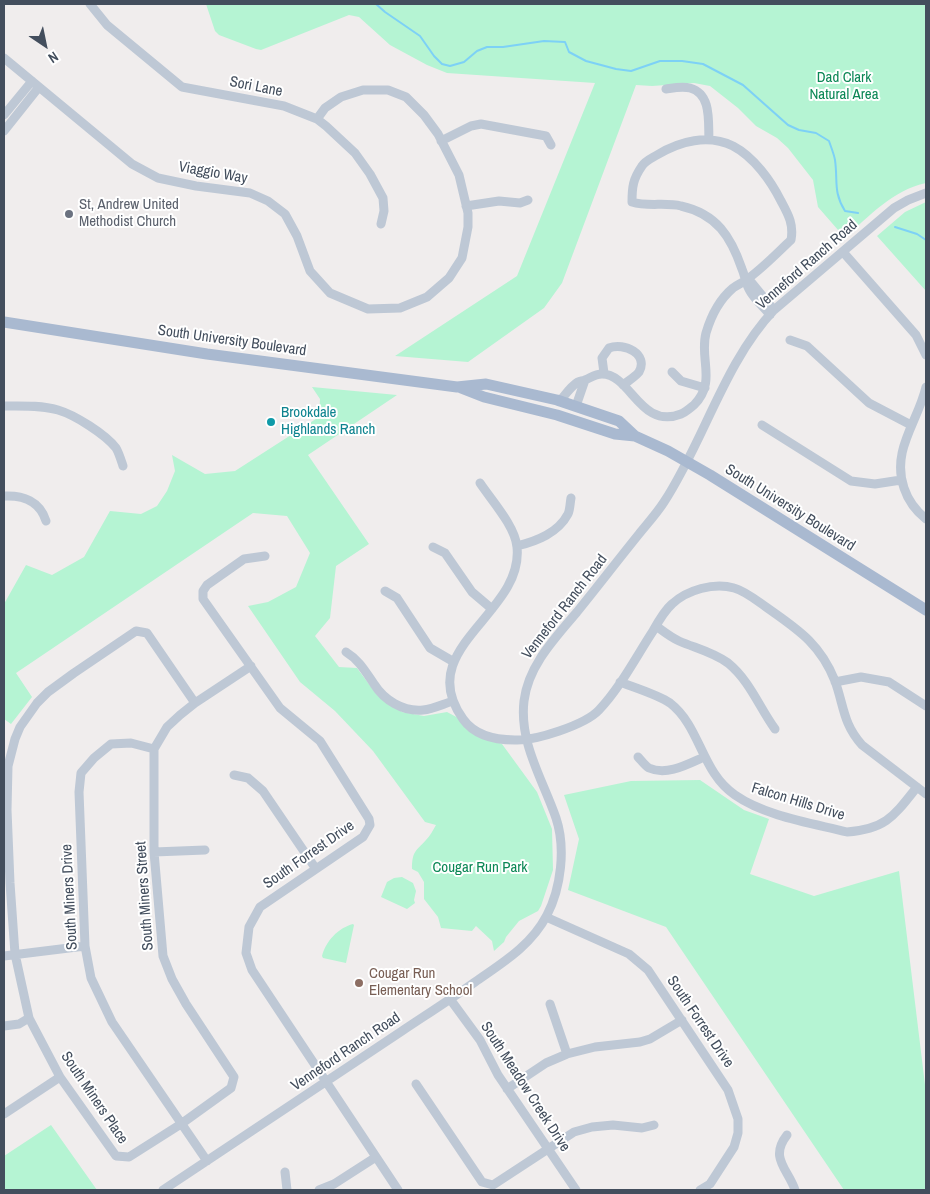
<!DOCTYPE html>
<html>
<head>
<meta charset="utf-8">
<style>
  body { margin:0 }
  #map { position:relative; width:930px; height:1194px; overflow:hidden; background:#f0eded; font-family:"Archivo Narrow",sans-serif }
  canvas { display:block }
  .frame { position:absolute; inset:0; border:5px solid #434e5d; pointer-events:none }
  .north { position:absolute; left:20px; top:20px; width:50px; height:50px; -webkit-text-stroke:4px #fff; paint-order:stroke; rotate:146deg; font-size:14px; font-weight:700; line-height:20px; text-align:center; color:#434e5d }
  .north::after { content:''; display:block; margin:auto; width:18px; height:22px; background:#434e5d; clip-path:polygon(50% 0,100% 100%,50% 72%,0 100%) }
</style>
</head>
<body>
<div id="map">
<canvas width="930" height="1194"></canvas>
<div class="frame"></div>
<div class="north">N</div>
</div>
<script>
const ctx = document.querySelector('canvas').getContext('2d');
ctx.lineJoin = 'round';
function paint(path, color) {
  ctx.fillStyle = color;
  ctx.fill(path, 'evenodd');
}
function stroke(path, color, width, dash) {
  ctx.strokeStyle = color;
  ctx.lineWidth = width;
  ctx.lineCap = dash ? 'butt' : 'round';
  ctx.setLineDash(dash || []);
  ctx.stroke(path);
}
function write(font, color, halo, rows, align = 'center') {
  ctx.font = font + ' "Archivo Narrow",sans-serif';
  ctx.lineWidth = 4;
  ctx.setLineDash([]);
  ctx.textBaseline = 'middle';
  ctx.strokeStyle = halo;
  ctx.fillStyle = color;
  for (const [text, x, y, turn = 0] of rows) {
    ctx.save();
    ctx.translate(x, y);
    ctx.rotate((+turn || 0) * Math.PI / 180);
    ctx.textAlign = isNaN(turn) ? turn : align;
    if (halo) ctx.strokeText(text, 0, 0);
    ctx.fillText(text, 0, 0);
    ctx.restore();
  }
}
paint(new Path2D(`
  M206 4H926V183C893 190 869 216 845 238L818 207 813 180 788 148 777 138 756 126 738 108 710 86 694 83 652 86 636 85 562 283 544 308 468 362 395 356 517 276 595 83 447 73 427 65 390 45 359 17 349 15 261 50 256 49 219 35 215 31Z
  M926 202V291L877 236 905 212Z
  M312 387 397 395 308 455 369 544 336 566 330 618 315 636 339 667 357 668 377 695 402 712 424 716 447 712 464 721 483 736 502 744 537 792 552 829 553 870 541 906 538 911 519 921 506 937 504 942 494 951 492 941 476 926 472 931 441 928 438 917 424 899V882L418 872 412 869C412 851 416 851 426 840 430 836 433 830 436 825L425 822 373 751 335 711 300 682 248 606 268 602 296 587 310 553 287 516 253 513 16 673 32 697 11 724 4 719V604L26 565 52 575 84 557 110 511 141 514 157 506 167 491 175 471 172 455 205 474 235 471 319 417 320 399Z
  M700 780 744 810 769 819 750 874 814 896 899 871 926 1093V1190H844L666 927 568 890 579 839 564 795 631 781Z
  M402 877 413 883 416 891 414 900 415 903 407 909 381 897 387 882 394 878Z
  M353 924 354 925 346 963 323 958 322 956C326 941 338 928 353 924Z
  M51 1125 97 1190H4V1156Z`), '#b5f4d3');
stroke(new Path2D(`
  M376 4 385 12 420 36 434 56 442 64 450 66 464 62 477 51 487 47H503L544 41 565 42 569 52 586 61 616 69 631 71 660 61H682L703 64 743 85 788 125 799 130 816 133 829 141C831 147 834 154 835 160 838 181 833 192 845 211L858 213
  M895 227 917 234 926 240`), '#7dd1f6', 2);
stroke(new Path2D(`
  M90 4 107 25 182 87 284 106 317 119 326 126 355 153 370 174 383 198 384 211 381 224
  M4 58 132 164 158 178 196 186 250 193 268 201 285 214 297 236 310 271 330 293 368 309 400 308 427 297 449 278 462 258 468 227V213L459 175 438 134 424 115 406 97 388 90H363L341 97 325 108 317 119
  M666 89C673 88 682 86 690 88 712 94 708 122 709 140
  M4 115 32 81
  M4 131 39 87
  M441 141 471 126 481 124 546 136 551 145
  M466 206 499 201 520 203 528 200
  M843 252 916 335 926 355
  M746 281 752 283 774 310
  M790 340 807 346 869 403 911 425
  M672 372 681 381 705 388
  M604 373 602 358 609 348C624 342 649 354 639 372 635 377 628 381 623 385
  M926 387C918 422 891 450 904 488 908 500 916 511 926 519
  M560 401C565 395 571 386 578 382 580 381 583 381 585 380 592 377 595 374 602 374 631 374 640 430 681 414 686 412 690 408 694 405 717 381 699 359 706 333 711 316 720 299 733 288 737 285 742 283 746 280 762 269 777 253 791 240 794 224 788 214 781 201 771 181 754 157 733 146 708 134 680 141 657 155 652 158 645 161 642 166 633 179 632 187 632 202 648 207 665 202 681 206 717 214 731 237 742 269 745 276 746 285 750 291 755 300 764 307 770 315
  M4 406C21 406 41 405 58 410 75 415 105 434 116 448 119 453 121 460 123 466
  M576 406 585 380
  M762 425 851 481 875 484 901 480
  M480 483C492 501 515 526 517 547 524 614 412 648 463 719 475 736 496 740 515 740 535 741 585 725 599 710 620 688 636 657 653 631 658 622 664 611 672 604 687 590 714 582 734 588 745 591 756 600 766 607 797 629 820 643 835 681 844 706 843 724 862 745L926 794
  M4 496C23 495 40 501 46 521
  M517 546C537 541 558 533 568 514 570 510 570 503 571 498
  M433 547 445 553 472 592 492 609
  M265 556 244 559 207 585 203 591V599L280 708 320 741 369 819 370 825 363 837 260 907 249 927 246 953 252 970 398 1190
  M385 591 397 598 430 648 454 662
  M656 626C663 631 670 637 679 641 695 648 713 652 728 663 750 681 759 707 775 729
  M346 652C359 660 365 671 374 684 384 700 403 712 423 710 433 709 443 704 453 701
  M620 682C633 687 659 695 670 703 701 727 701 772 735 795 765 816 811 823 847 832 886 829 894 816 917 787
  M835 682 861 677 889 682 926 706
  M195 703 147 633 136 631 74 673 48 692 37 703 20 727 15 739 8 766 7 810 10 883 15 954 29 1018 60 1077 116 1156 129 1157 181 1124 231 1088 234 1077 186 1004 172 979 163 956 154 852V749L167 727 180 715 195 703 251 666
  M154 749 131 743 111 744 94 758 81 773 79 792 85 946 91 978 112 1022 207 1161
  M638 757C641 760 645 766 649 768 667 776 688 764 704 757
  M234 775 248 778 263 791 316 869
  M154 852 205 850
  M546 917 629 954 648 970 728 1090 738 1119V1133L734 1147 710 1184 700 1190
  M4 956 85 946
  M450 999 480 1040 498 1075 576 1190
  M550 1004 567 1054
  M4 1026 19 1024 29 1018
  M416 1084 482 1182 493 1185 574 1132 592 1127 613 1125 642 1128 654 1125
  M507 1089 546 1063 567 1054 595 1047 640 1042 650 1039 682 1020
  M4 1114 60 1077
  M787 1135C769 1158 788 1169 795 1190
  M285 1172 287 1190
  M163 1190C243 1137 323 1084 402 1031 426 1015 451 999 475 982 502 963 531 946 547 915 561 888 566 848 556 818 543 780 519 743 524 701 528 666 555 638 577 612 598 586 618 560 639 534 647 524 657 513 664 502 704 441 724 363 774 310L894 208 908 200 926 193
  M319 1190 334 1184 376 1157`), '#bec8d5', 9);
stroke(new Path2D(`
  M4 322 207 354 457 387 486 384 557 400 619 421 635 436
  M461 388 484 397 557 415 615 434 635 436 668 451 710 475 926 610`), '#a9b9d0', 11);
for (const [x, y, r, color] of [
  [69,214,5,"#6b7280"],
  [271,422,5,"#0f9aa8"],
  [359,983,5,"#8d6e63"]
]) {
  const dot = new Path2D();
  dot.arc(x, y, r, 0, 2 * Math.PI);
  ctx.fillStyle = color;
  ctx.fill(dot);
  stroke(dot, '#fff', 2);
}
write('15px', '#0b8755', '#fff', [
  ["Dad Clark",844,78],
  ["Natural Area",844,95],
  ["Cougar Run Park",480,868]
]);
write('15px', '#434e5d', '#fff', [
  ["Sori Lane",256,87,11],
  ["Viaggio Way",213,173,10],
  ["Venneford Ranch Road",807,265,-41],
  ["South University Boulevard",232,341,8],
  ["South University Boulevard",790,508,32],
  ["Venneford Ranch Road",565,607,-52],
  ["Falcon Hills Drive",798,802,17],
  ["South Forrest Drive",309,855,-35],
  ["South Miners Street",145,896,-94],
  ["South Miners Drive",70,897,-93],
  ["South Forrest Drive",700,1022,56],
  ["Venneford Ranch Road",346,1052,-34],
  ["South Meadow Creek Drive",525,1087,57],
  ["South Miners Place",94,1098,56]
]);
write('15px', '#5b616d', '#fff', [
  ["St, Andrew United",79,205],
  ["Methodist Church",79,222]
], 'left');
write('15px', '#0d838f', '#fff', [
  ["Brookdale",281,413],
  ["Highlands Ranch",281,430]
], 'left');
write('15px', '#785e54', '#fff', [
  ["Cougar Run",369,974],
  ["Elementary School",369,991]
], 'left');
</script>
</body>
</html>
